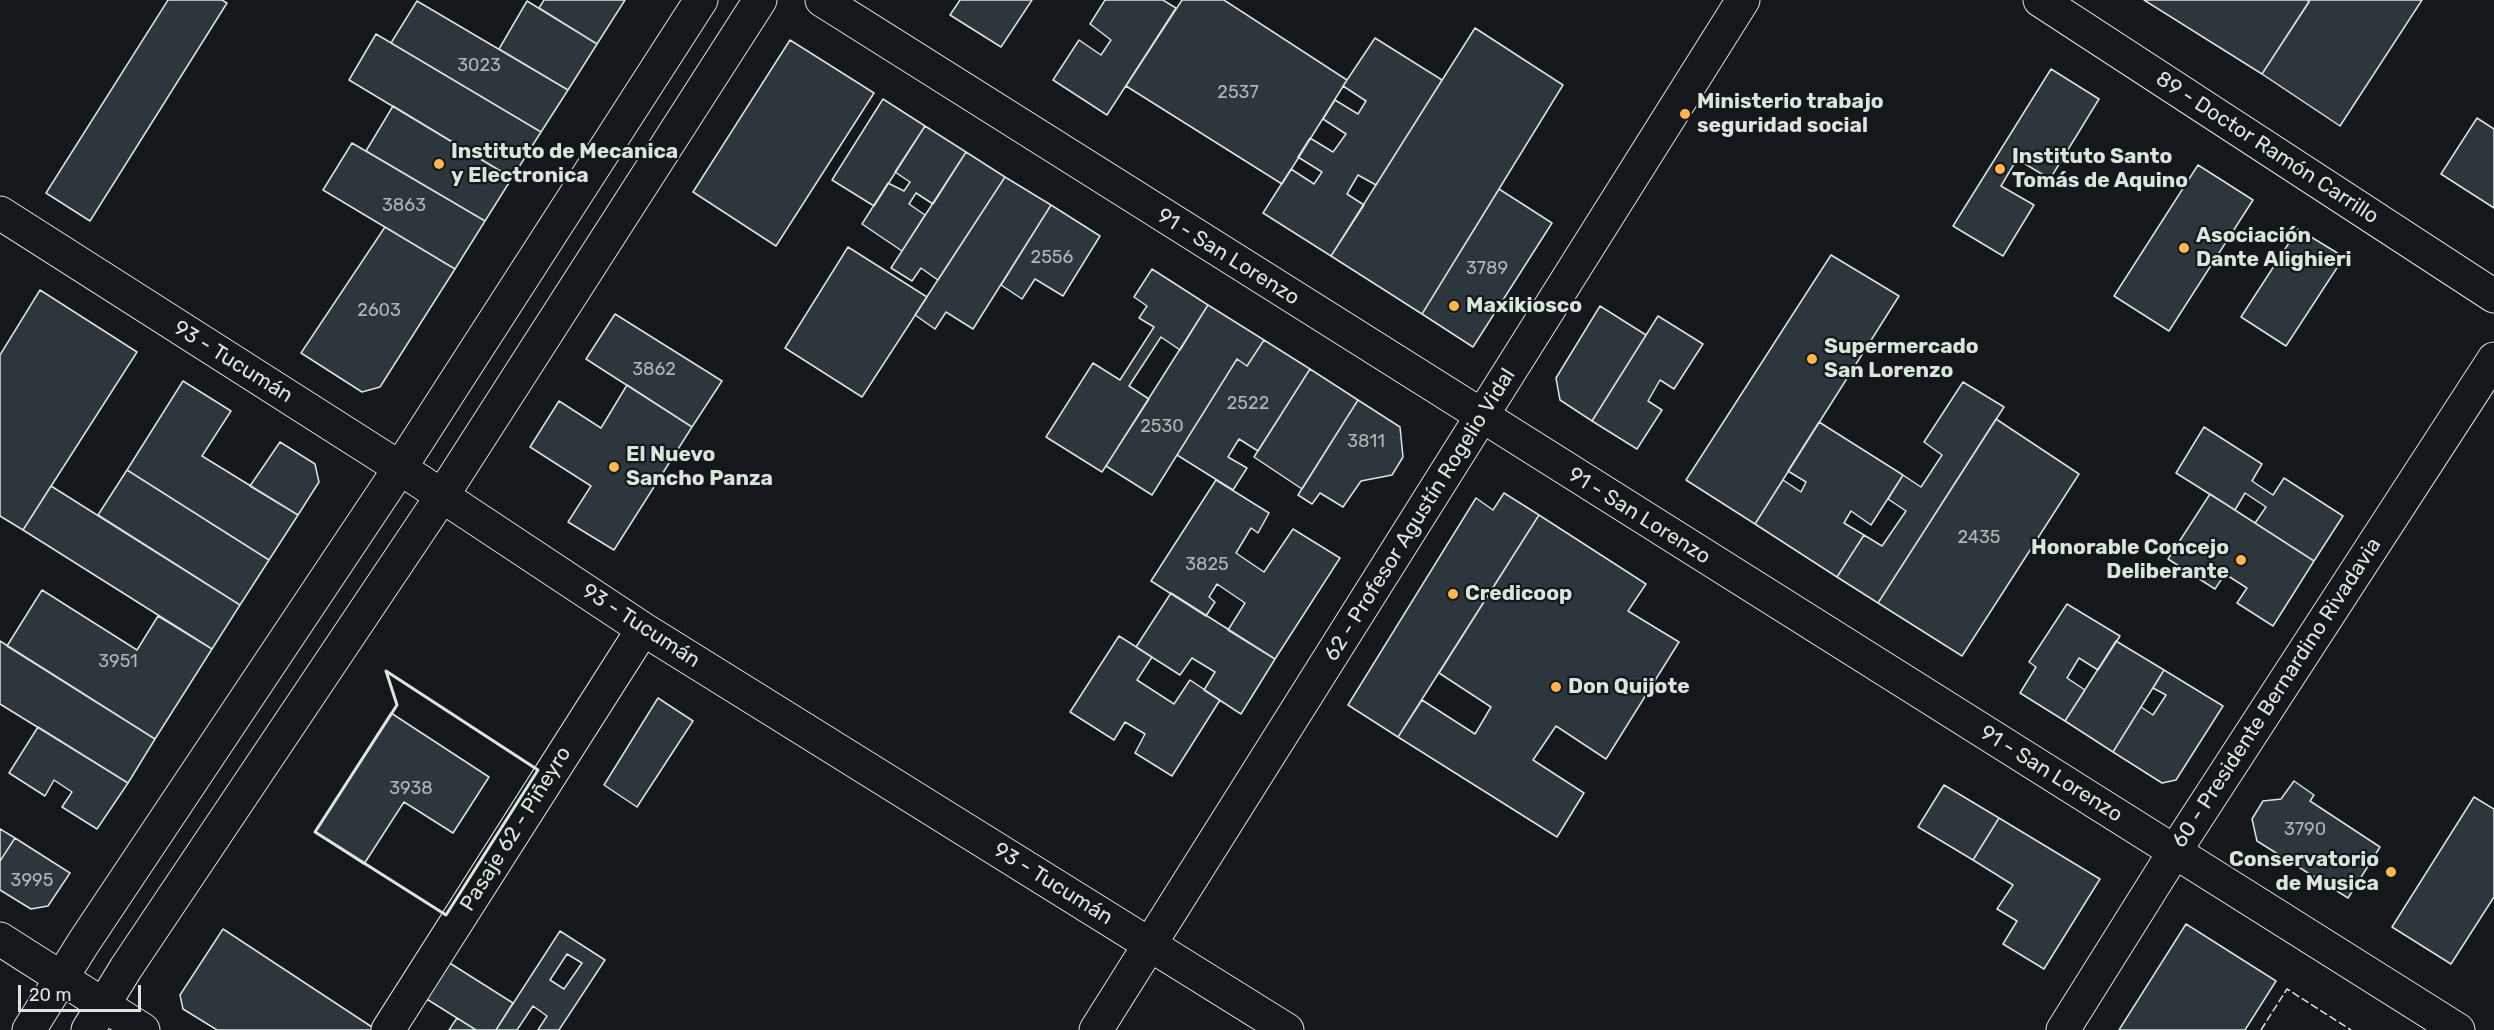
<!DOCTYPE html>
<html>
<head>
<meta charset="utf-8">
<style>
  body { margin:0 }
  #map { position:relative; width:2494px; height:1030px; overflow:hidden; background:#14181c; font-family:Rubik,sans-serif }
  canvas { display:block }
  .scale { position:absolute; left:18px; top:985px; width:123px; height:27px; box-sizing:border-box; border:3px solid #d8e6dc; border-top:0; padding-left:8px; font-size:18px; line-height:21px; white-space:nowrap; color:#d8e6dc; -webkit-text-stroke:4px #14181c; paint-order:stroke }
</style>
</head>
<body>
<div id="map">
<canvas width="2494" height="1030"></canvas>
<div class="scale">20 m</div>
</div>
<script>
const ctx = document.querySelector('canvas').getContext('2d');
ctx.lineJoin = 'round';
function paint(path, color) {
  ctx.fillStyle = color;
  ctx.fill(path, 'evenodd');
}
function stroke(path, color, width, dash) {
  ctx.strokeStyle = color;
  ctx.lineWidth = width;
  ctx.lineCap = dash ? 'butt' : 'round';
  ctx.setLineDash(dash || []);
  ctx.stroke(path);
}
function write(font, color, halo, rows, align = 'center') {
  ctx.font = font + ' Rubik,sans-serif';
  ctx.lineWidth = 4.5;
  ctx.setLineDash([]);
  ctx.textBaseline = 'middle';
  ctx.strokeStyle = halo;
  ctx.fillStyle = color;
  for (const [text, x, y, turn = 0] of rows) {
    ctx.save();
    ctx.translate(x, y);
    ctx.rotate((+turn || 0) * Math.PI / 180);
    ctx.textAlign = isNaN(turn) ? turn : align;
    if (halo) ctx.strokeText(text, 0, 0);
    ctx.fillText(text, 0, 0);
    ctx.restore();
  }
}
const building = new Path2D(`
  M168 0H222L227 3 90 221 46 193Z
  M544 0H625L597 44 539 8Z
  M960 0H1032L1001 47 950 15Z
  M1105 0H1163L1176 8 1107 115 1053 80 1079 40 1101 55 1111 40 1090 24Z
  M1182 0H1224L1347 80 1282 184 1126 86Z
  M2144 0H2307L2309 2 2262 74Z
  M2310 0H2422L2340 126 2262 74Z
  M417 1 568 90 541 132 391 43Z
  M527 1 597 44 568 90 499 49Z
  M1475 28 1563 85 1422 314 1331 256Z
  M376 34 541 132 512 178 349 80Z
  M1375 38 1442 80 1376 185 1358 175 1347 194 1364 205 1331 256 1263 213 1291 169 1314 184 1322 172 1298 157 1310 138 1333 152 1346 134 1323 119 1335 100 1358 114 1366 101 1343 86Z
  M790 40 874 93 776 246 693 192Z
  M2051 69 2099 99 2050 179 2017 159 2001 186 2034 205 2003 256 1953 226Z
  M883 99 925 126 874 206 832 180Z
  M393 106 512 178 485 221 366 151Z
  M2477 118 2494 129V208L2441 174Z
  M925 126 966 152 933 204 916 193 909 204 925 215 902 251 862 224 888 183 904 191 910 182 895 172Z
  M352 143 485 221 455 269 323 190Z
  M966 152 1005 177 938 280 921 268 912 281 891 268Z
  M2198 165 2253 200 2169 331 2114 296Z
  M1005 177 1051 205 973 329 946 312 935 329 915 315Z
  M1499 189 1552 223 1473 347 1422 314Z
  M1051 205 1100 236 1063 296 1035 279 1022 299 1001 285Z
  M385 227 455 269 380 387 362 392 301 353Z
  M2298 229 2344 257 2286 346 2241 317Z
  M848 247 927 297 862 397 785 348Z
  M1831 255 1899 296 1755 524 1686 480Z
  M1152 269 1208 305 1180 350 1161 337 1129 386 1149 399 1102 472 1046 437 1093 363 1120 380 1154 327 1139 318 1147 306 1134 297Z
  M40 290 137 352 23 530 0 516V355Z
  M1208 305 1264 340 1247 366 1237 359 1152 495 1106 466Z
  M1600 306 1646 335 1592 421 1560 400 1556 378Z
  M615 314 722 381 692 427 586 359Z
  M1658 316 1703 344 1674 389 1660 380 1648 401 1662 410 1637 449 1592 421Z
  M1264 340 1310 369 1258 451 1239 439 1228 457 1247 468 1233 490 1177 455 1237 359 1247 366Z
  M1310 369 1358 400 1302 489 1254 457Z
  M183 381 231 411 202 456 298 515 269 560 127 470Z
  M1963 382 2004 407 1878 603 1837 577 1864 535 1882 546 1906 511 1888 499 1903 475 1921 487 1942 455 1924 442Z
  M627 385 692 427 614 550 568 522 591 486 530 447 559 401 601 428Z
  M1358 400 1400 427 1403 457 1392 475 1361 481 1343 507 1320 493 1312 504 1298 495Z
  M1996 419 2079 474 1962 656 1878 603Z
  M1819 422 1903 475 1871 525 1851 511 1844 523 1864 535 1837 577 1755 524 1783 480 1801 492 1806 482 1788 471Z
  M2204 427 2262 464 2252 481 2273 495 2284 478 2343 516 2314 561 2255 523 2266 507 2245 493 2235 510 2176 473Z
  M280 442 315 464 319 482 298 515 250 486Z
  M127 470 269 560 240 605 98 515Z
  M1216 480 1269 513 1258 533 1251 528 1236 553 1264 572 1293 529 1340 558 1275 659 1228 630 1245 603 1217 584 1209 597 1215 602 1206 616 1151 581Z
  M51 486 240 605 212 649 23 530Z
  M1504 493 1539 515 1398 737 1348 705 1476 498 1493 510Z
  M2210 494 2314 561 2273 626 2237 603 2247 588 2225 574 2215 589 2168 559Z
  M1539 515 1646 584 1628 611 1679 642 1606 759 1556 726 1533 760 1584 793 1557 837 1398 737 1422 700 1475 734 1491 707 1439 673Z
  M42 590 137 650 158 616 212 649 155 739 7 646Z
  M1171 593 1275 659 1241 714 1204 690 1215 672 1192 658 1180 675 1136 647Z
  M2067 604 2120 636 2098 670 2079 658 2067 678 2085 690 2065 721 2020 693 2036 667 2029 662Z
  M1119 636 1152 657 1137 680 1174 704 1190 680 1220 700 1172 776 1135 753 1145 734 1125 722 1114 740 1070 712Z
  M0 641 155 739 128 783 0 704Z
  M2116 641 2164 670 2113 752 2065 721Z
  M2164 670 2223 706 2176 780 2162 783 2113 752 2141 707 2153 715 2166 695 2153 688Z
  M658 698 693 721 637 807 604 785Z
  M391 713 489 777 453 833 404 802 364 864 315 832Z
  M38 727 128 783 97 829 62 807 72 792 54 780 45 796 9 773Z
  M2294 781 2314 795 2310 801 2380 847 2348 898 2257 841 2252 819 2263 801 2281 799Z
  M1944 785 1999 818 1973 860 1918 827Z
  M2474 797 2494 809V897L2451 964 2392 927Z
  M1999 818 2100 879 2044 969 2003 944 2017 921 1997 909 2013 885 1973 860Z
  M0 829 15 838 0 861Z
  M15 838 70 873 48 906 31 909 0 890V861Z
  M2186 924 2276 981 2245 1030H2119Z
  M223 929 375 1029 374 1030H217L183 1009 180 995Z
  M560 931 605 960 559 1030H538L547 1016 533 1006 517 1030H496ZM567 954 582 963 564 989 550 980Z
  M448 962 513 1003 496 1030H476L425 998Z
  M457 1018 476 1030H449Z`);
paint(building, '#2c363c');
stroke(building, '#d8e6dc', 1.5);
const street = new Path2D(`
  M822 0 2458 1030
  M0 213 400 468 643 629 1287 1030
  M0 939 143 1030
  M388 1030 643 629
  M1096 1030 1743 0
  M2063 1030 2175 851 2494 359`);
const secondary = new Path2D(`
  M2040 0 2494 296
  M29 1030 84 942 400 468 701 0
  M88 1030 126 968 442 496 760 0`);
stroke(street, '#d8e6dc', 35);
stroke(secondary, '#d8e6dc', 35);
stroke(street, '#14181c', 33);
stroke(secondary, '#14181c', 33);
stroke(new Path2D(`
  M2261 1030 2287 989 2351 1030`), '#d8e6dc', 1.5, [8, 3]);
stroke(new Path2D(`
  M386 671 538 770 446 915 315 832 397 705Z`), '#d8e6dc', 3);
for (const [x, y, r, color] of [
  [1685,114,6,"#ffb74d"],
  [439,164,6,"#ffb74d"],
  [2000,169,6,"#ffb74d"],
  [2184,248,6,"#ffb74d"],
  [1454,306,6,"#ffb74d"],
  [1812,359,6,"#ffb74d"],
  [614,467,6,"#ffb74d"],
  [2241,560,6,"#ffb74d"],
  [1453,594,6,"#ffb74d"],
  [1556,687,6,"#ffb74d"],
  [2391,872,6,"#ffb74d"]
]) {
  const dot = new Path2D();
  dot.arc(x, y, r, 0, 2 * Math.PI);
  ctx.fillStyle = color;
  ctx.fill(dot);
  stroke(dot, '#14181c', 2);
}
write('18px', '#adbab4', null, [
  ["3023",479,66],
  ["2537",1238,93],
  ["3863",404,206],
  ["2556",1052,258],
  ["3789",1487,269],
  ["2603",379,311],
  ["3862",654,370],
  ["2522",1248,404],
  ["2530",1162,427],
  ["3811",1366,442],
  ["2435",1979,538],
  ["3825",1207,565],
  ["3951",118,662],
  ["3938",411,789],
  ["3790",2305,830],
  ["3995",32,881]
]);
write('bold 21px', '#d8e6dc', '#14181c', [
  ["Ministerio trabajo",1697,102],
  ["seguridad social",1697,126],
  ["Instituto de Mecanica",451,152],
  ["y Electronica",451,176],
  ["Instituto Santo",2012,157],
  ["Tomás de Aquino",2012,181],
  ["Asociación",2196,236],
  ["Dante Alighieri",2196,260],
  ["Maxikiosco",1466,306],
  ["Supermercado",1824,347],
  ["San Lorenzo",1824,371],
  ["El Nuevo",626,455],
  ["Sancho Panza",626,479],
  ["Honorable Concejo",2229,548,"right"],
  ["Deliberante",2229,572,"right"],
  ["Credicoop",1465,594],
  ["Don Quijote",1568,687],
  ["Conservatorio",2379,860,"right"],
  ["de Musica",2379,884,"right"]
], 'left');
write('21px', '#d8e6dc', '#14181c', [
  ["89 - Doctor Ramón Carrillo",2267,148,33],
  ["91 - San Lorenzo",1228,257,32],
  ["93 - Tucumán",233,362,32],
  ["62 - Profesor Agustín Rogelio Vidal",1420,515,-58],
  ["91 - San Lorenzo",1639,516,32],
  ["93 - Tucumán",641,626,33],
  ["60 - Presidente Bernardino Rivadavia",2277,693,-57],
  ["91 - San Lorenzo",2051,774,32],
  ["Pasaje 62 - Piñeyro",516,829,-58],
  ["93 - Tucumán",1053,884,32]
]);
</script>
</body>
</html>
